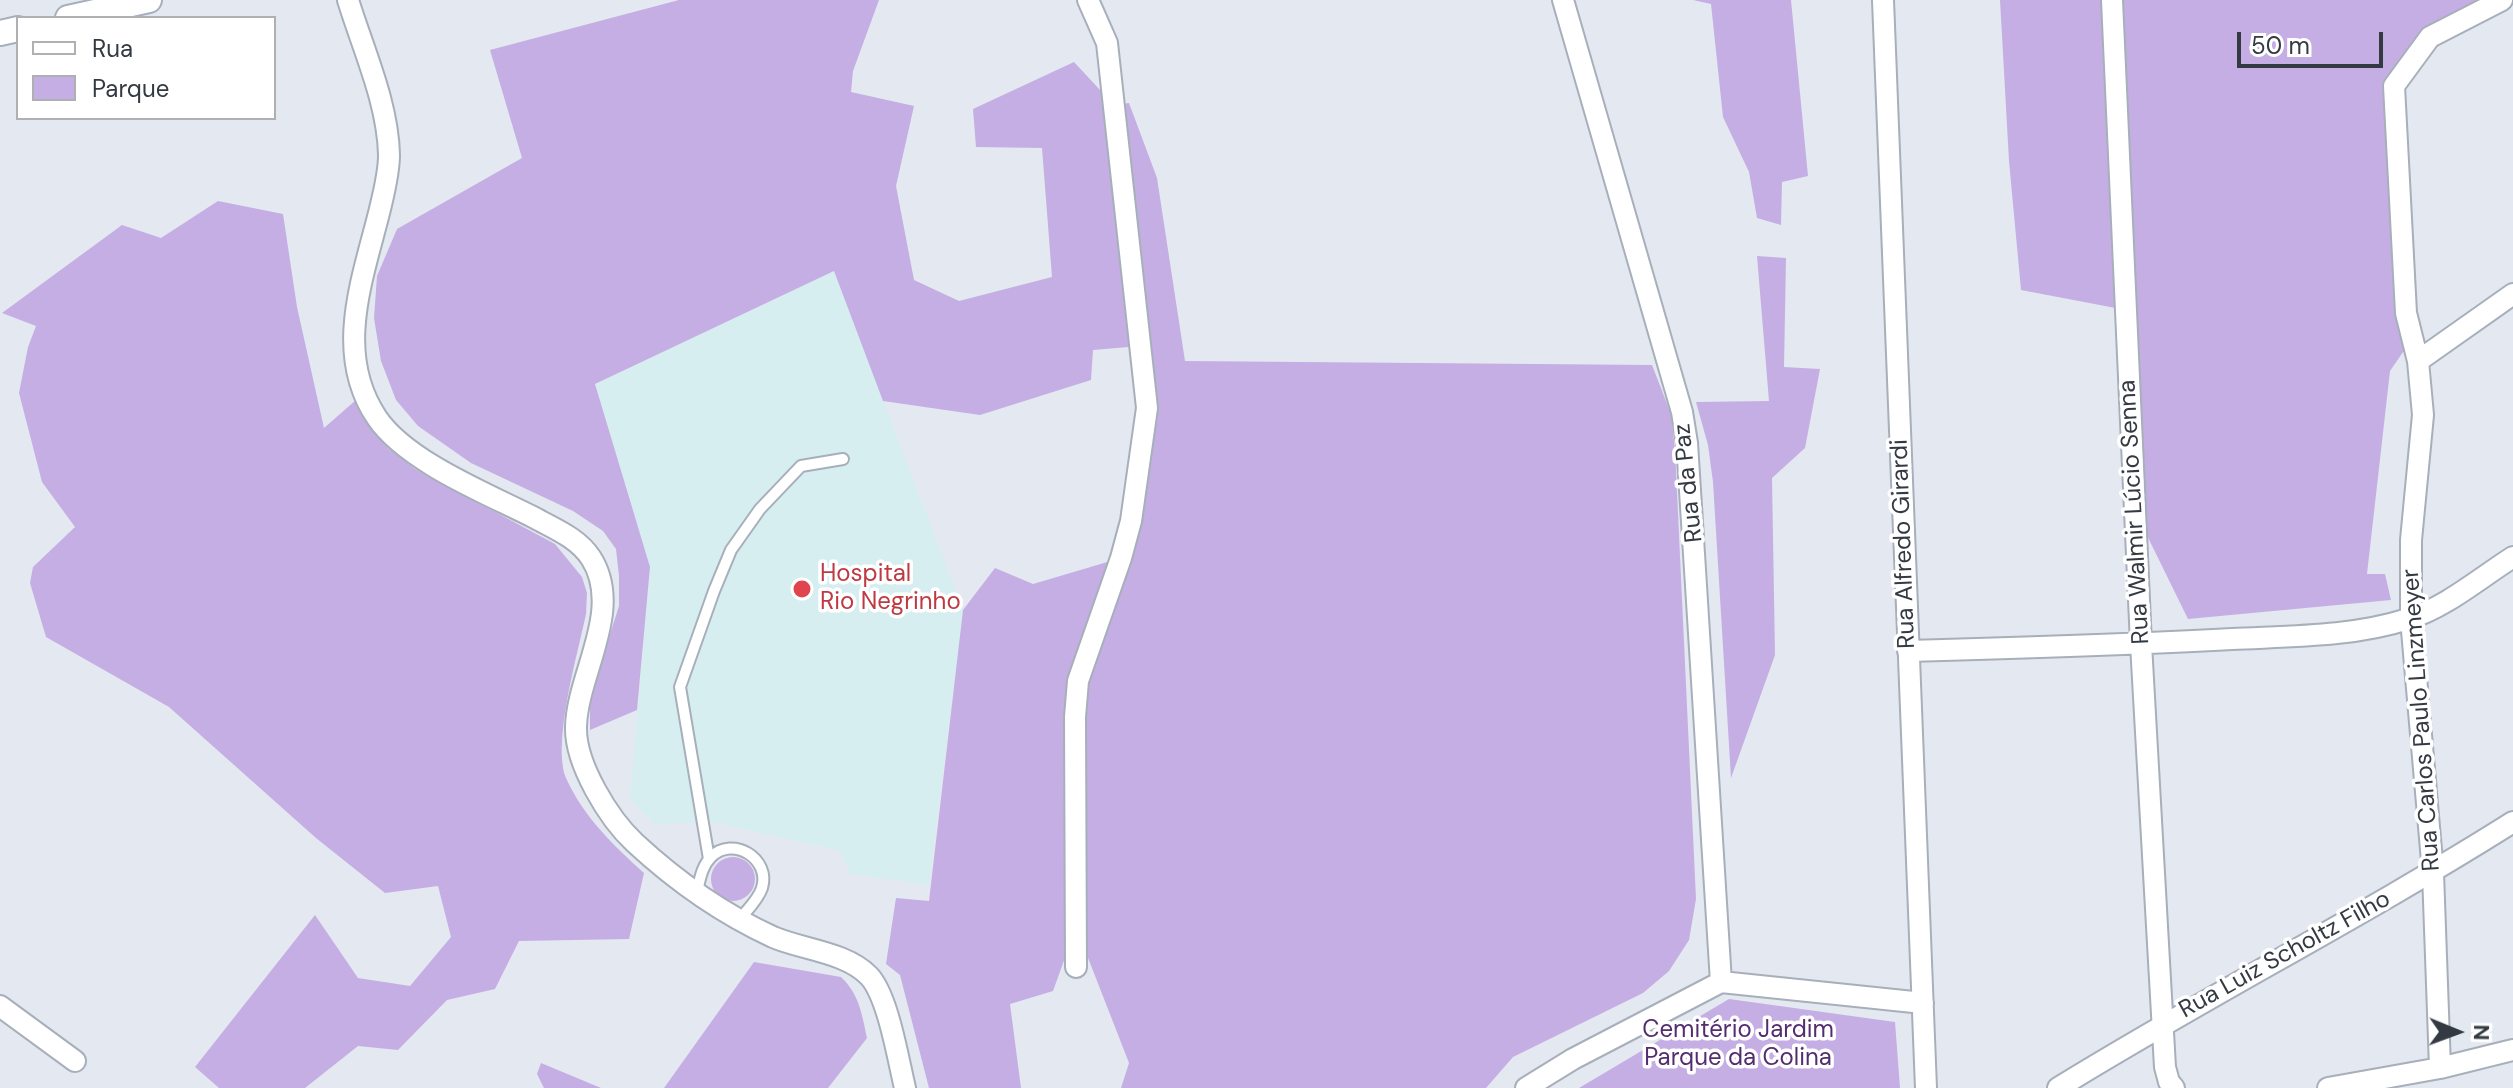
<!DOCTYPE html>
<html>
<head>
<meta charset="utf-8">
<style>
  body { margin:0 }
  #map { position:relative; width:2513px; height:1088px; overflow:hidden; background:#e4e8f1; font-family:"DM Sans",sans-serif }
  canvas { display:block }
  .legend { position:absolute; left:16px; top:16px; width:260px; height:104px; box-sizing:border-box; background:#fff; border:2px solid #aeb0b3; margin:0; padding:10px 14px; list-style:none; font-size:24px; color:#343a42 }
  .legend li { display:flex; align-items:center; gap:16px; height:40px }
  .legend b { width:40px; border:2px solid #aeb0b3 }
  .north { position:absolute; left:2417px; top:992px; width:80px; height:80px; -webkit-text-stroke:6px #fff; paint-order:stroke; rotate:91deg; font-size:22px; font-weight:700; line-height:32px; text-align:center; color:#343a42 }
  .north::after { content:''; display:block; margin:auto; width:28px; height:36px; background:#343a42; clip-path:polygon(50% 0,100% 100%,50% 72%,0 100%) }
  .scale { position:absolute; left:2237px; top:32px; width:146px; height:36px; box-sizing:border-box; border:4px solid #343a42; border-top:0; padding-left:10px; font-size:24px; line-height:28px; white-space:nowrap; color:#343a42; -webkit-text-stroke:6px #fff; paint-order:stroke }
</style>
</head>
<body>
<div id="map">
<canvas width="2513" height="1088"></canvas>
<ul class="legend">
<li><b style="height:10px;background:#fff"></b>Rua</li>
<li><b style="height:22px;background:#c5aee3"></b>Parque</li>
</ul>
<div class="north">N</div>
<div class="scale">50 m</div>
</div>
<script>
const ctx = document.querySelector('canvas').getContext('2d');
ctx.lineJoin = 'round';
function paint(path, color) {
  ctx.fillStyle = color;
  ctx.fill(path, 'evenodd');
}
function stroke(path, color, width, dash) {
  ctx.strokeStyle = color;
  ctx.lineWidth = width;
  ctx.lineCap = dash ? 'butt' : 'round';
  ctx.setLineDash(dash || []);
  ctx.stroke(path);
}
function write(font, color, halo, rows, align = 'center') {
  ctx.font = font + ' "DM Sans",sans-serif';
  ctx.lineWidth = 7;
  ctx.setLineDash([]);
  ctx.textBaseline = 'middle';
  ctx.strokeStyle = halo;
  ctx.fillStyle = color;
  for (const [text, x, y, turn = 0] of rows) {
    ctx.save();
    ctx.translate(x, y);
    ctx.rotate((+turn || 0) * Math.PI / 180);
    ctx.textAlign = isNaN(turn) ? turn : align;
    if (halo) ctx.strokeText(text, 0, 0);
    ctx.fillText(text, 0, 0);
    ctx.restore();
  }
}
paint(new Path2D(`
  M834 271 963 610 929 885 850 874 840 851 712 822 654 824 630 798 650 567 595 384Z`), '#d7eef1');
paint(new Path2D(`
  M679 0H879L853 71 851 92 914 106 896 186 914 280 959 301 1052 277 1042 148 976 147 973 109 1074 62 1114 105 1129 103 1157 178 1185 361 1652 365 1671 414 1675 449 1696 899 1689 940 1669 971 1643 993 1513 1057 1486 1088H1121L1129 1063 1076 927 1053 991 1010 1004 1021 1088H929L900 975 886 964 896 898 929 901 963 610 995 568 1033 584 1121 558 1145 437 1140 346 1093 350 1091 380 980 415 883 401 834 271 595 384 650 567 637 710 590 730V697L619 606V576L616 549 603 531 573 511 471 463 418 426 396 400 381 361 374 318 377 276 397 229 522 158 490 50Z
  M1693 0H1791L1808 176 1782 182 1781 225 1757 218 1749 172 1723 117 1711 4Z
  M2000 0H2502L2430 37 2394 86 2415 346 2403 352 2390 371 2367 574H2385L2391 600 2188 619 2135 511 2126 310 2021 290 2009 161Z
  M218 201 283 214 297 307 324 428 356 400 372 430 389 449 415 469 555 544 582 577 587 593 586 614C578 653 552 742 566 778 583 816 613 845 644 873L629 939 519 941 495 989 447 1000 398 1050 358 1046 305 1088H219L195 1067 315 915 358 978 410 986 451 937 438 886 385 893 316 838 169 707 46 637 30 583 33 567 75 527 42 482 19 393 28 347 36 326 2 313 122 225 161 238Z
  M1757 256 1786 258 1784 367 1820 369 1805 448 1772 478 1775 655 1731 778 1713 482 1708 445 1696 402 1769 401Z
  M711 879a22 22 0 1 1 44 0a22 22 0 1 1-44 0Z
  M754 962 841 977C859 994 862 1014 867 1038L828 1088H664Z
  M1729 999 1895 1022 1900 1088H1579Z
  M541 1063 601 1088H544L537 1074Z`), '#c5aee3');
const service = new Path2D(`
  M709 859 680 687 714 591 731 550 760 509 801 466 843 459
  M697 891C700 879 702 866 711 857 733 835 771 859 762 888 758 900 747 910 740 919`);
const minor = new Path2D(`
  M348 0C363 49 388 103 389 155 389 173 384 192 380 209 363 278 333 353 377 418 407 462 488 494 535 518 555 529 578 538 591 558 624 610 577 674 576 727 575 764 609 819 635 843 676 881 723 914 773 937 803 950 846 952 869 976 888 996 898 1059 905 1088
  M1563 0 1682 412 1687 443 1721 982
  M1883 0 1926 1088
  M2112 0 2141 644 2165 1067 2169 1082 2174 1088
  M2418 361 2513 294
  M1908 651C2016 648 2124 645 2232 639 2290 636 2352 637 2408 619 2445 608 2480 578 2513 557
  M1076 967 1075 717 1078 681 1121 558 1131 521 1147 408 1107 43 1088 0
  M1721 982 1923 1003
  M0 1006 75 1061
  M2440 1068 2433 873 2411 619V540L2423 415 2418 361 2406 313 2394 86 2430 37 2502 0
  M1526 1088 1573 1059 1721 982
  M2058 1088C2207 996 2364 916 2513 822
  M2328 1088 2440 1068 2513 1050`);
const tertiary = new Path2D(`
  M68 18 149 0
  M0 33 18 29`);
stroke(service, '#a7afbb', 14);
stroke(minor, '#a7afbb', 24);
stroke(tertiary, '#a7afbb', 28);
stroke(service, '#fff', 10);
stroke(minor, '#fff', 20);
stroke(tertiary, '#fff', 24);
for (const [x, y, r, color] of [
  [802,589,10,"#e0444e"]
]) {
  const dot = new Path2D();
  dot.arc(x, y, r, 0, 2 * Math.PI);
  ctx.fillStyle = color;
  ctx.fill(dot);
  stroke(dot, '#fff', 3);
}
write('24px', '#343a42', '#fff', [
  ["Rua da Paz",1689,483,-96],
  ["Rua Walmir Lúcio Senna",2135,512,-93],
  ["Rua Alfredo Girardi",1904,544,-92],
  ["Rua Carlos Paulo Linzmeyer",2422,720,-94],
  ["Rua Luiz Scholtz Filho",2285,955,-29]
]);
write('24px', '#be3a42', '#fff', [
  ["Hospital",820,575],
  ["Rio Negrinho",820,603]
], 'left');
write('24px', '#542c70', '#fff', [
  ["Cemitério Jardim",1738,1031],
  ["Parque da Colina",1738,1059]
]);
</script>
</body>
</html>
